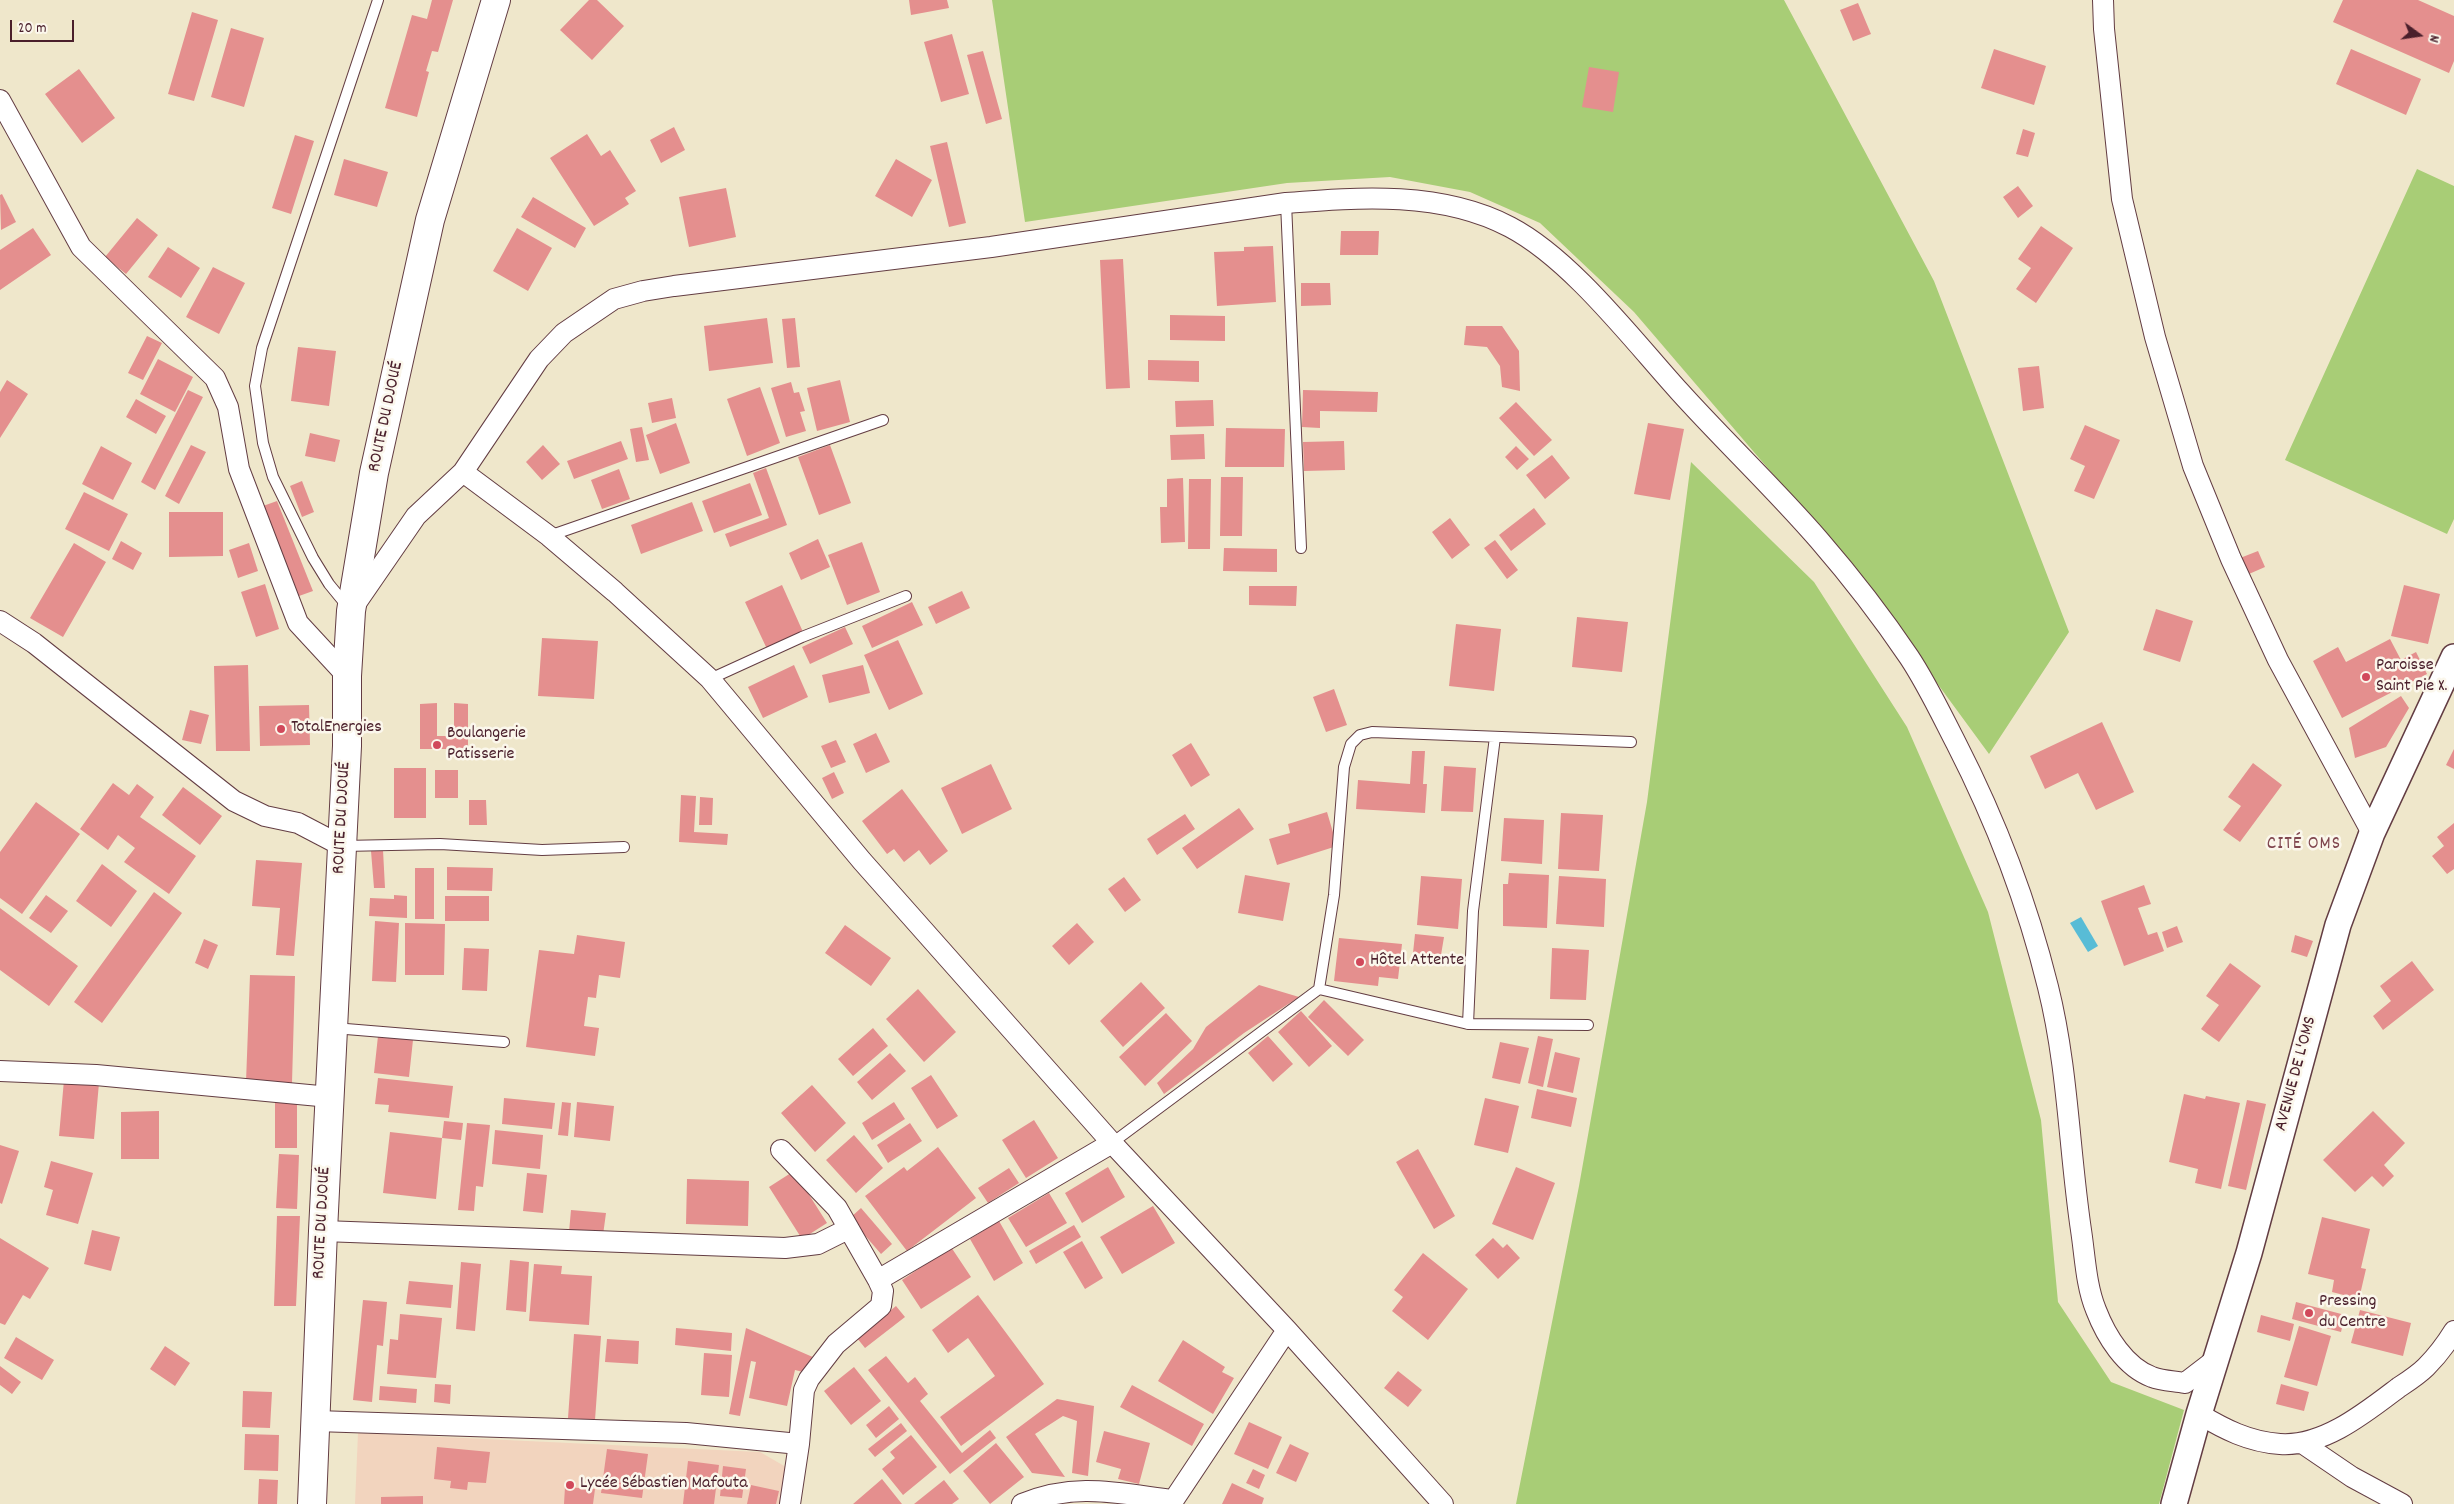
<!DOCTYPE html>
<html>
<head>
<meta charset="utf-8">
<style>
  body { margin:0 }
  #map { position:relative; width:2454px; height:1504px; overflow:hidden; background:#efe7cb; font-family:Dekko,sans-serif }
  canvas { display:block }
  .north { position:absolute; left:2394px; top:10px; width:50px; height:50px; -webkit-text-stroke:4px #fbf7ec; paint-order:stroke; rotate:104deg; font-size:14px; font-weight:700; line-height:20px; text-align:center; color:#4a1f2b }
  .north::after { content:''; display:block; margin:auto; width:18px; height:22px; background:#4a1f2b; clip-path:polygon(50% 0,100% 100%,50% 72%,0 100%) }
  .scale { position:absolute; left:10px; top:20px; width:64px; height:22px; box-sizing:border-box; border:2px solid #4a1f2b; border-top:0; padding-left:6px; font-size:15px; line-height:18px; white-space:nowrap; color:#4a1f2b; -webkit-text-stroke:4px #fbf7ec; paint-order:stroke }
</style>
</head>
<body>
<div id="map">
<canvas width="2454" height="1504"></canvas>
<div class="north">N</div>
<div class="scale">20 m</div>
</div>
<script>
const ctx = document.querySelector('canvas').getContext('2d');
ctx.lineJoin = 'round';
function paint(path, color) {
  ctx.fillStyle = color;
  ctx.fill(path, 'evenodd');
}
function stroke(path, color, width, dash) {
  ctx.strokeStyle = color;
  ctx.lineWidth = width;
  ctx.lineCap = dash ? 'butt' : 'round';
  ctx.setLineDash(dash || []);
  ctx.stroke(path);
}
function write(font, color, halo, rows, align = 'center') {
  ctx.font = font + ' Dekko,sans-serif';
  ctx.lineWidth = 5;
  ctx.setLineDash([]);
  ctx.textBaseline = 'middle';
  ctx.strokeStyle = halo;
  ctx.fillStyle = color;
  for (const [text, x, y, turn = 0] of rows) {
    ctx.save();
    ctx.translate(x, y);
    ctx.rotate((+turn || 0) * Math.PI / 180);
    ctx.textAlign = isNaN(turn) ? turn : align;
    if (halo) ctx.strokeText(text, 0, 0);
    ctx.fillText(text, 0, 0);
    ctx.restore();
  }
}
paint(new Path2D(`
  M358 1433 760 1452 786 1467 780 1504H355Z`), '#f2d4be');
paint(new Path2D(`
  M992 0H1784L1934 281 2069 632 1989 754 1849 563 1634 312 1540 223 1470 192 1390 177 1287 183 1025 222Z
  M2417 169 2454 186V519L2447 534 2285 460Z
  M1691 462 1814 582 1907 727 1988 912 2041 1120 2058 1302 2111 1382 2184 1410 2159 1504H1516L1579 1186 1647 802Z`), '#a8cd76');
paint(new Path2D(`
  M2081 917 2098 946 2088 952 2070 923Z`), '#58bcd6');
paint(new Path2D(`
  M432 0H453L438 52 432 51 426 71 429 72 417 117 385 108 412 15 427 19Z
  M589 0H597L624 26 592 60 560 30Z
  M909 0H947L949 8 911 15Z
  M2343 0H2418L2454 16V61L2449 73 2333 22Z
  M1858 3 1871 34 1853 41 1840 10Z
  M192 12 218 20 194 101 168 94Z
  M231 28 264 38 244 107 211 97Z
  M952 34 969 94 941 102 924 42Z
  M1994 49 2046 66 2034 105 1981 88Z
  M2351 49 2421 79 2406 115 2336 84Z
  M983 51 1002 119 986 124 967 55Z
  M1589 67 1619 72 1613 112 1582 107Z
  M79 69 115 118 82 143 45 94Z
  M674 127 685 150 661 163 650 140Z
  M2023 129 2035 133 2028 157 2016 154Z
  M587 134 601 156 610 150 636 191 625 198 629 204 594 226 550 158Z
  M295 135 314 141 291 214 272 208Z
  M947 142 966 223 949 227 930 146Z
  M344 159 388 172 377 207 334 195Z
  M896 159 932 180 912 217 875 196Z
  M2018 186 2033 206 2018 218 2003 197Z
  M726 188 736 237 689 247 679 197Z
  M2 194 16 222 1 230 0 195Z
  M533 197 586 228 575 248 521 217Z
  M137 218 158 235 126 274 105 257Z
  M2041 226 2073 248 2036 303 2016 289 2031 268 2018 259Z
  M33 228 51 255 0 290V250Z
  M517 228 552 248 528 291 493 271Z
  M1341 231H1379L1378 255H1340Z
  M1273 246 1276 302 1217 306 1214 252 1244 251V247Z
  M168 247 200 268 181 298 148 277Z
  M1123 259 1130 388 1106 389 1100 260Z
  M213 267 245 283 219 334 186 317Z
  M1301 283H1330L1331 305 1301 306Z
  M1170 315 1225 316V341L1170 340Z
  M767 318 773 363 709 371 704 326Z
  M795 318 800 367 787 368 782 319Z
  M1466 326H1502L1519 351 1520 391 1502 387 1500 366 1487 347 1464 345Z
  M147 336 162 343 143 380 128 373Z
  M298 347 336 351 329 406 291 401Z
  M158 359 193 377 175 412 140 394Z
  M1148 360 1199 361V382L1148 380Z
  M2039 366 2044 408 2023 411 2018 368Z
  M7 380 28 394 0 438V392Z
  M840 380 850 422 817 431 807 388Z
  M791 382 794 393 799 392 805 411 800 412 806 431 786 437 771 388Z
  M760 387 780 443 747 456 727 399Z
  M188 390 203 397 155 490 141 482Z
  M1303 390 1378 392 1377 412 1320 411V428L1302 427Z
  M672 398 676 418 652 423 648 403Z
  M136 399 166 416 156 434 126 417Z
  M1213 400 1214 426 1176 427 1175 401Z
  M1516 402 1552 440 1534 456 1499 418Z
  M676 423 690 463 660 474 646 435Z
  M1648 423 1684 429 1670 500 1634 494Z
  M2085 425 2120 440 2094 499 2074 491 2085 466 2070 459Z
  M642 427 649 460 636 462 630 429Z
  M1226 428 1285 429 1284 467H1225Z
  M310 433 340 440 335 462 305 456Z
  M1204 434 1205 459 1171 460 1170 435Z
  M621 441 628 459 574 479 567 461Z
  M1344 441 1345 470 1304 471 1303 442Z
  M191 445 206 452 179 504 165 496Z
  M543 445 560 464 542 480 526 462Z
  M830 445 851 503 819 515 798 457Z
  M101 446 132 463 113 500 82 484Z
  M1516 446 1529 459 1517 470 1505 457Z
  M1552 455 1570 478 1545 499 1526 475Z
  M766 468 787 525 730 547 725 534 769 518 753 473Z
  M619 469 630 499 602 509 591 480Z
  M1221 477H1243L1242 536H1220Z
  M1183 478 1185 542 1161 543 1160 507H1167V479Z
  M1189 479H1211L1210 549H1188Z
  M302 481 314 512 302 517 290 486Z
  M750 483 762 515 714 533 702 501Z
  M84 492 128 514 109 551 65 529Z
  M277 501 313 591 299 596 263 506Z
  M692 502 703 531 641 554 631 525Z
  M1534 508 1546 524 1511 551 1499 535Z
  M169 512H223V556L169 557Z
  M1450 518 1470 545 1452 559 1432 532Z
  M818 539 830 567 801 580 789 553Z
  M1495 540 1518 570 1507 579 1484 548Z
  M121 541 142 553 133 570 112 559Z
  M862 542 880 592 847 605 828 555Z
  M74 543 106 562 63 637 30 618Z
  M249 543 258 571 238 578 229 550Z
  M1224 548 1277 549V572L1223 571Z
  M2258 551 2265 567 2242 577 2235 560Z
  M265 584 279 629 256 637 241 592Z
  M782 585 803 632 767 649 745 602Z
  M2404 585 2440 594 2428 644 2391 636Z
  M1249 586H1297L1296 606 1249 605Z
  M962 591 970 608 936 624 928 607Z
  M912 602 923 625 872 648 862 626Z
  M2156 609 2193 621 2180 662 2143 650Z
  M1577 617 1628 622 1622 672 1572 667Z
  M1456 624 1501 629 1494 691 1449 686Z
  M845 627 853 644 810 664 802 647Z
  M542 638 598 641 594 699 538 696Z
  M2390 639 2401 660 2416 652 2427 674 2342 718 2313 661 2338 647 2346 662Z
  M898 640 923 694 889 710 864 655Z
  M248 665 250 751H216L214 666Z
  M794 665 808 697 763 718 748 687Z
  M863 665 870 693 829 703 822 675Z
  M1334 689 1347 725 1326 732 1313 697Z
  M2401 696 2409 708 2386 747 2355 758 2349 728Z
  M437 703V736H454V703L468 704V749H420V704Z
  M309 705 310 745 260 746 259 706Z
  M190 710 209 715 201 744 182 740Z
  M2102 722 2134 792 2096 810 2078 773 2045 789 2030 756Z
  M876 733 890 762 866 773 853 744Z
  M836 740 846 762 831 768 821 746Z
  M1191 743 1210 775 1191 787 1172 755Z
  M2454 749V769L2446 765Z
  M1412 751H1425L1423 784H1427L1425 813 1356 809 1358 780 1410 784Z
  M2253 763 2282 785 2240 842 2223 830 2241 806 2228 797Z
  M991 764 1012 809 962 834 941 788Z
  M1444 766 1476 768 1473 812 1441 811Z
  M394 768H426V818H394Z
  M435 770H458V798H435Z
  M834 772 844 793 832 799 822 778Z
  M113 783 129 795 137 784 154 797 140 817 196 856 169 894 124 862 135 848 118 835 108 850 80 829Z
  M183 787 222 816 200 845 162 815Z
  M902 789 948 851 930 865 919 850 904 862 894 849 887 854 862 821Z
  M681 795 696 796 694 832 728 834 727 845 679 842Z
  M700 797 713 798 712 825H699Z
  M469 800H486L487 825H469Z
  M36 802 80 834 22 914 0 898V852Z
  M1239 808 1254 829 1197 869 1182 848Z
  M1327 812 1337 846 1277 865 1269 839 1290 833 1288 824Z
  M1561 813 1603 815 1599 871 1558 869Z
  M1185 814 1195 829 1157 855 1147 839Z
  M1504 818 1544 820 1542 864 1501 861Z
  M2454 823V869L2447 874 2432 856 2444 846 2437 837Z
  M383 850 385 888H374L371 851Z
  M256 860 302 863 294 956 276 955 280 908 252 906Z
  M102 864 137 891 111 927 76 901Z
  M447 867 493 868 492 891 447 890Z
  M415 868H434V919H415Z
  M1509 873 1549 875 1547 928 1503 926V884H1508Z
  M1245 875 1290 883 1283 921 1238 913Z
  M1421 876 1462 879 1458 929 1417 925Z
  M1559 876 1606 879 1604 927 1556 924Z
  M1124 877 1141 900 1125 912 1108 889Z
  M2144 885 2151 904 2138 908 2148 935 2157 932 2164 951 2124 966 2101 901Z
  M154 892 182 913 102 1023 74 1002Z
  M46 895 68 911 51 933 29 918Z
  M394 895 407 896V918L369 916 370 898 394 899Z
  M445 896H489V921H445Z
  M0 908 78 966 49 1006 0 970Z
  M375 921 399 923 396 982 372 981Z
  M405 923 445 924 444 975H405Z
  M1077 923 1094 942 1069 965 1052 946Z
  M845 925 891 958 871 986 825 953Z
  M2177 926 2183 942 2167 948 2162 932Z
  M1415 934 1444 937 1441 955 1413 953Z
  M577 935 625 942 620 978 599 975 596 998 588 997 584 1026 599 1028 595 1056 526 1047 539 950 574 954Z
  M2295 935 2313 941 2307 957 2291 952Z
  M1339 938 1402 944 1398 979 1379 977 1378 986 1334 981Z
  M204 939 218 945 208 969 195 963Z
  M464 948 489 949 487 991 462 990Z
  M1552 948 1589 950 1586 1000 1550 999Z
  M2412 961 2434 990 2383 1030 2373 1016 2391 1001 2380 986Z
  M2230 963 2261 986 2219 1042 2201 1029 2219 1005 2206 996Z
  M250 975 295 976 292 1083 246 1082Z
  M1141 982 1165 1008 1123 1047 1100 1021Z
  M1259 985 1299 997 1244 1033 1164 1094 1157 1083 1193 1049 1206 1027Z
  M918 989 956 1032 924 1062 886 1019Z
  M1324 1000 1364 1040 1348 1056 1308 1017Z
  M1301 1011 1332 1046 1309 1067 1278 1032Z
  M1166 1013 1192 1041 1145 1086 1119 1057Z
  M873 1028 888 1046 853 1076 838 1059Z
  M378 1036 413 1040 409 1077 374 1073Z
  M1268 1036 1293 1064 1273 1082 1248 1053Z
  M1538 1036 1553 1039 1543 1087 1528 1083Z
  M1500 1042 1529 1048 1520 1084 1492 1078Z
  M1555 1052 1580 1058 1573 1093 1547 1087Z
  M890 1053 906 1071 872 1100 857 1082Z
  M931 1075 958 1116 937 1129 911 1088Z
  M378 1078 453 1086 449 1118 388 1112 389 1105 375 1104Z
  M64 1080 99 1083 94 1139 59 1136Z
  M812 1085 846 1123 815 1152 781 1113Z
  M1537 1089 1577 1098 1571 1127 1531 1118Z
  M2184 1094 2205 1099 2206 1096 2240 1103 2221 1189 2195 1183 2198 1169 2169 1162Z
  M504 1098 555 1103 552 1129 502 1124Z
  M1485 1098 1519 1106 1508 1153 1474 1145Z
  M2247 1100 2266 1104 2246 1190 2228 1186Z
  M275 1101H297V1148H275Z
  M562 1102 571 1103 568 1136 558 1135Z
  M577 1102 614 1106 610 1141 574 1137Z
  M894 1102 905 1119 872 1140 862 1123Z
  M159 1111V1159H121V1112Z
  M2373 1111 2405 1143 2384 1165 2394 1176 2383 1187 2372 1176 2355 1192 2323 1160Z
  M1034 1120 1058 1158 1026 1178 1002 1140Z
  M444 1121 463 1123 461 1140 442 1138Z
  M467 1123 490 1125 483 1187 476 1186 474 1211 458 1210Z
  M910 1123 922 1141 888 1163 877 1145Z
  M495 1130 543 1135 540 1169 492 1164Z
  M390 1132 442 1138 436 1199 383 1193Z
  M854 1135 883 1168 856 1193 826 1160Z
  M0 1145 19 1151 2 1204 0 1203Z
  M938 1147 976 1198 907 1251 865 1196 904 1167 907 1171Z
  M1418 1149 1455 1216 1434 1229 1396 1162Z
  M279 1154 299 1155 297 1209 276 1208Z
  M51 1161 93 1173 78 1224 46 1215 53 1190 44 1187Z
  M1108 1167 1125 1197 1082 1223 1065 1193Z
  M1516 1167 1555 1183 1533 1240 1492 1224Z
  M1009 1168 1019 1183 988 1203 978 1188Z
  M794 1171 827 1223 802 1239 769 1187Z
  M527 1173 547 1175 543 1213 523 1211Z
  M687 1179 749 1181 748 1226 686 1224Z
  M1049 1193 1067 1223 1026 1247 1008 1218Z
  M1153 1206 1175 1243 1122 1274 1100 1237Z
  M861 1208 892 1244 881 1254 850 1218Z
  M571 1210 606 1213 603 1235 569 1232Z
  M277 1216H300L296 1306H274Z
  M2322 1217 2370 1229 2361 1268 2366 1269 2359 1299 2332 1292 2334 1280 2308 1274Z
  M999 1221 1023 1263 994 1281 970 1239Z
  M1074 1225 1081 1237 1036 1264 1029 1251Z
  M92 1230 120 1237 111 1271 84 1264Z
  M0 1238 49 1268 30 1299 23 1295 5 1325 0 1323Z
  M1493 1238 1503 1248 1507 1244 1520 1258 1498 1279 1475 1255Z
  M1082 1241 1103 1278 1085 1289 1063 1252Z
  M951 1247 971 1277 921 1309 902 1280Z
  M1423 1253 1468 1289 1428 1340 1392 1311 1403 1297 1394 1290Z
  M510 1260 529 1262 526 1312 506 1310Z
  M461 1262 481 1264 475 1331 456 1329Z
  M534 1264 562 1266 561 1274 592 1276 589 1325 529 1321Z
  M409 1281 453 1285 451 1308 406 1304Z
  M978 1295 1044 1384 961 1446 940 1417 995 1376 968 1338 948 1353 932 1330Z
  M363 1300 387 1302 383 1346 377 1345 372 1402 353 1400Z
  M2296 1302 2345 1315 2341 1332 2292 1319Z
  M896 1306 905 1317 865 1348 857 1338Z
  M2360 1310 2411 1323 2403 1356 2351 1343Z
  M400 1314 442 1318 436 1378 387 1374 390 1339 398 1340Z
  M2261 1315 2294 1324 2290 1341 2257 1332Z
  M2299 1326 2331 1336 2317 1386 2284 1377Z
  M676 1328 732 1333 731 1351 675 1345Z
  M746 1328 815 1358 803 1372 795 1370 787 1406 749 1398 756 1362 751 1361 740 1416 729 1414Z
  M574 1334 601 1336 595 1420 568 1418Z
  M16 1337 54 1360 42 1380 4 1358Z
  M607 1339 639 1341 638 1364 605 1362Z
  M1183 1340 1225 1367 1222 1372 1234 1378 1213 1414 1158 1381Z
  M165 1346 190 1363 175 1386 150 1369Z
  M704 1353 732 1355 729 1397 701 1395Z
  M886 1356 908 1383 915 1377 928 1394 920 1401 962 1453 990 1430 996 1438 950 1474 868 1370Z
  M0 1366 21 1382 12 1394 0 1385Z
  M854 1367 881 1401 851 1425 824 1391Z
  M1398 1371 1422 1390 1408 1407 1384 1388Z
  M435 1384 451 1385 450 1404 434 1402Z
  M2281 1384 2309 1392 2304 1411 2276 1404Z
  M1132 1385 1204 1424 1192 1446 1120 1407Z
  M380 1386 417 1389 416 1403 379 1400Z
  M243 1391 272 1392 270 1428 242 1427Z
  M1057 1399 1094 1406 1088 1476 1072 1473 1077 1421 1063 1416 1035 1434 1065 1477 1032 1473 1006 1437Z
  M889 1406 899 1419 876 1438 866 1425Z
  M1249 1422 1282 1437 1268 1469 1234 1454Z
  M901 1423 907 1431 875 1457 868 1449Z
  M1104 1431 1150 1443 1139 1484 1118 1479 1121 1469 1096 1462Z
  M245 1434 279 1435 278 1471 244 1470Z
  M911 1435 937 1467 903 1495 882 1469 895 1458 890 1452Z
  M996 1443 1024 1477 990 1504 963 1471Z
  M1290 1444 1309 1453 1296 1482 1276 1473Z
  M437 1447 490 1452 486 1483 468 1482 467 1490 450 1488 451 1481 434 1479Z
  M607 1449 648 1454 642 1498 601 1493Z
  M688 1461 719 1465 714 1504H683Z
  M723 1466 746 1469 742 1498 720 1496Z
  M1253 1469 1265 1475 1259 1489 1246 1483Z
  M259 1479 278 1480 277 1504H258Z
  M882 1479 902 1504H853Z
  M944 1480 959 1499 952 1504H914Z
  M1232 1483 1264 1498 1262 1504H1222Z
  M751 1485 779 1491 776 1504H747Z
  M565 1487 595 1489 593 1504H564Z
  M423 1496V1504H381V1497Z`), '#e48f8e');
const service = new Path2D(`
  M1286 203 1301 548
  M549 536 883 420
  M347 606 329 584 313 558 273 477 263 443 255 386 262 348 378 0
  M710 679 802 637 906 596
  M343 846 440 844 542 850 624 847
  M1319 989 1334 895 1344 767 1351 744 1360 735 1372 732 1631 742
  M1468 1024 1473 911 1495 737
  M334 1028 504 1042
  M1112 1143 1319 989 1468 1024 1588 1025`);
const minor = new Path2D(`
  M2103 0 2104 29 2122 199 2155 337 2193 466 2231 559 2278 660 2372 833
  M0 100 81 247 215 378 228 407 239 469 298 623 347 676
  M463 472 549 536 615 592 710 679 862 861 1112 1143 1287 1330 1443 1504
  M354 606 416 516 463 472 539 359 564 333 614 299 643 291 674 286 991 247 1286 203C1360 197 1442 191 1510 227 1571 259 1632 339 1679 391 1725 442 1775 489 1819 540 1851 577 1882 617 1909 657 1927 684 1941 714 1956 743 1996 821 2027 902 2048 987 2068 1067 2069 1149 2081 1230 2085 1256 2086 1286 2096 1310 2106 1336 2125 1367 2152 1377 2162 1381 2175 1381 2185 1383L2215 1360
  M0 621 34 643 234 801 265 816 298 823 342 846
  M0 1071 96 1075 330 1097
  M781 1150 837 1208 878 1280
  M323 1231 785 1248 818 1244 848 1229
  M2199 1414C2224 1429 2249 1442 2280 1444 2323 1447 2365 1413 2398 1388 2407 1382 2418 1375 2426 1367 2436 1357 2446 1344 2454 1331
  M316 1421 686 1433 799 1444
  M2302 1443 2352 1477 2402 1504
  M790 1504 799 1444 804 1390 809 1379 836 1344 881 1306 883 1291 878 1280 1112 1143
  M1022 1504C1075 1482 1117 1493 1172 1500
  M1171 1504 1287 1330`);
const tertiary = new Path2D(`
  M2174 1504 2199 1414 2249 1253 2338 925 2372 833 2454 657`);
const primary = new Path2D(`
  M312 1504 323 1231 347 746V676L351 611 374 473 430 220 496 0`);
stroke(service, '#633d43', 12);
stroke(minor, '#633d43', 22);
stroke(tertiary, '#633d43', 28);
stroke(primary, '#633d43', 30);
stroke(service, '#fff', 10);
stroke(minor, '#fff', 20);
stroke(tertiary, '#fff', 25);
stroke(primary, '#fff', 28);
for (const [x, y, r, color] of [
  [2366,677,5,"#d1495b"],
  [281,729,5,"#d1495b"],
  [437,745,5,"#d1495b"],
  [1360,962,5,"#d1495b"],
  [2309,1313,5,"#d1495b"],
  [570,1485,5,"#d1495b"]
]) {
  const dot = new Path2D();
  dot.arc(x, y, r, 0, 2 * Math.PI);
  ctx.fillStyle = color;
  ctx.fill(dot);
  stroke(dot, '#fbf7ec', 2);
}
write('18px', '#4a1f2b', '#fbf7ec', [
  ["ROUTE DU DJOUÉ",387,417,-78],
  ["ROUTE DU DJOUÉ",343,818,-87],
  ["AVENUE DE L'OMS",2297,1074,-75],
  ["ROUTE DU DJOUÉ",323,1223,-87]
]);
write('18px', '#4a1f2b', '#fbf7ec', [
  ["Paroisse",2376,667],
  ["Saint Pie X.",2376,688],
  ["TotalEnergies",291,729],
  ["Boulangerie",447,735],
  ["Patisserie",447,756],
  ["Hôtel Attente",1370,962],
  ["Pressing",2319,1303],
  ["du Centre",2319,1324],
  ["Lycée Sébastien Mafouta",580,1485]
], 'left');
ctx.letterSpacing = '1px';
write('19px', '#80464e', '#fbf7ec', [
  ["CITÉ OMS",2304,845]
]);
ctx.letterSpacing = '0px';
</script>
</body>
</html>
